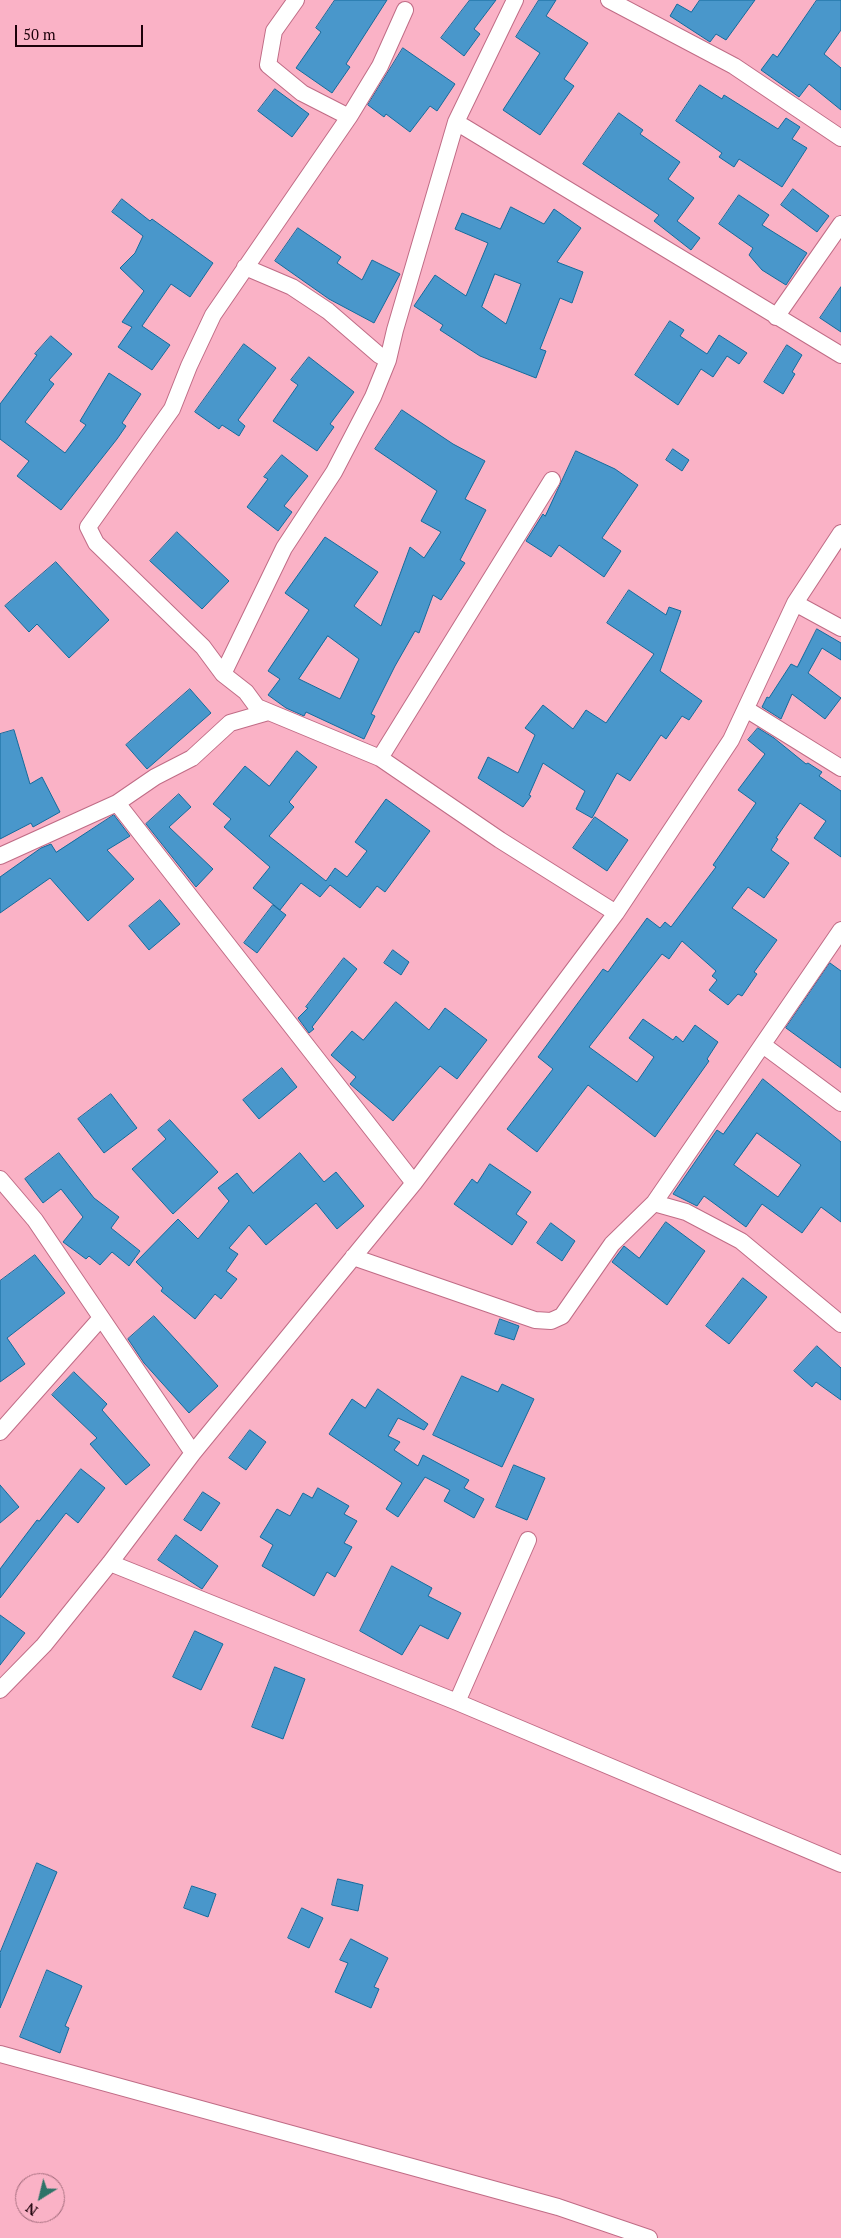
<!DOCTYPE html>
<html>
<head>
<meta charset="utf-8">
<style>
  body { margin:0 }
  #map { position:relative; width:841px; height:2238px; overflow:hidden; background:#fab2c6; font-family:"PT Serif",serif }
  canvas { display:block }
  .north { position:absolute; left:15px; top:2173px; width:50px; height:50px; box-sizing:border-box; background:#fab2c6; border:1px solid #a16b7b; border-radius:50%; rotate:216deg; font-size:14px; font-weight:700; line-height:20px; text-align:center; color:#1c010a }
  .north::after { content:''; display:block; margin:auto; width:18px; height:22px; background:#2e7368; clip-path:polygon(50% 0,100% 100%,50% 72%,0 100%) }
  .scale { position:absolute; left:15px; top:25px; width:128px; height:22px; box-sizing:border-box; border:2px solid #1c010a; border-top:0; padding-left:6px; font-size:15px; line-height:18px; white-space:nowrap; color:#1c010a; -webkit-text-stroke:4px #fab2c6; paint-order:stroke }
</style>
</head>
<body>
<div id="map">
<canvas width="841" height="2238"></canvas>
<div class="north">N</div>
<div class="scale">50 m</div>
</div>
<script>
const ctx = document.querySelector('canvas').getContext('2d');
ctx.lineJoin = 'round';
function paint(path, color) {
  ctx.fillStyle = color;
  ctx.fill(path, 'evenodd');
}
function stroke(path, color, width, dash) {
  ctx.strokeStyle = color;
  ctx.lineWidth = width;
  ctx.lineCap = dash ? 'butt' : 'round';
  ctx.setLineDash(dash || []);
  ctx.stroke(path);
}
const building = new Path2D(`
  M335 0H387L346 64 350 67 332 93 296 68 321 32 316 28Z
  M470 0H496L474 29 480 34 464 56 441 38Z
  M539 0H556L546 16 588 43 564 79 574 86 540 135 503 110 540 53 516 37Z
  M700 0H755L726 40 716 34 710 42 670 16 677 4 691 12Z
  M817 0H841V30L824 54 841 68V110L809 84 799 97 761 70 773 54 777 57Z
  M403 48 455 84 437 111 430 106 410 132 386 114 384 117 368 105Z
  M700 85 722 99 724 95 778 129 786 118 800 127 792 139 807 148 782 187 739 159 734 167 719 157 722 153 676 121Z
  M275 89 309 114 292 137 258 111Z
  M619 113 643 130 640 134 680 162 668 179 694 198 677 221 700 238 691 250 654 221 659 215 583 164Z
  M793 189 829 216 817 232 781 205Z
  M739 195 769 215 762 225 807 253 786 285 762 270 749 255 753 248 719 224Z
  M122 199 150 221 152 219 213 263 190 297 171 284 142 326 170 345 152 370 118 347 132 327 122 322 144 291 120 268 135 253 143 236 112 212Z
  M511 207 544 224 554 209 581 228 557 262 583 272 572 303 560 298 540 349 546 351 536 378 480 356 440 330 443 325 414 306 435 275 466 296 488 243 455 229 462 213 500 229ZM495 274 521 284 506 324 482 307Z
  M298 228 341 257 337 263 362 280 372 260 400 274 374 323 329 299 275 261Z
  M841 287V332L820 318Z
  M670 321 684 330 680 336 707 354 719 335 747 353 739 364 727 356 713 377 701 369 678 405 635 375Z
  M51 336 72 354 49 380 54 384 25 422 65 453 86 425 80 421 109 373 141 394 122 423 126 426 117 439 61 510 17 476 29 461 0 439V404L37 355 35 354Z
  M244 344 276 368 238 420 245 426 239 436 222 425 219 429 195 412Z
  M787 345 802 355 792 372 795 374 783 394 764 382Z
  M309 357 354 392 330 424 334 427 317 451 273 421 298 385 291 380Z
  M402 410 453 444 485 461 465 499 486 510 460 560 465 563 441 600 433 595 419 633 415 631 395 666 371 714 375 716 364 739 306 712 304 716 286 708 268 695 280 679 268 671 309 610 285 593 325 537 378 572 354 606 381 626 410 547 424 558 441 532 421 521 437 491 375 449ZM328 636 359 659 340 699 299 679Z
  M673 449 689 460 682 471 666 460Z
  M576 451 615 469 638 485 602 538 621 551 604 577 559 545 551 557 526 541 543 514 545 516Z
  M282 455 308 476 284 506 292 512 278 531 247 507 268 479 264 477Z
  M177 532 229 581 202 609 150 561Z
  M56 562 109 620 69 658 37 624 29 632 5 606Z
  M629 590 666 615 669 607 681 611 660 671 702 701 689 720 682 716 666 739 661 735 630 781 617 773 592 818 576 809 585 791 543 763 529 795 531 796 523 807 478 778 488 757 518 773 535 735 525 728 543 705 573 729 586 710 606 723 654 654 607 623Z
  M817 629 841 643V660L822 648 808 673 841 698 825 719 792 694 781 719 762 707 767 697 769 698 791 664 797 667Z
  M190 689 211 713 147 769 126 745Z
  M758 728 774 738 806 764 808 763 822 772 819 776 841 791V857L814 838 826 821 800 803 776 838 778 839 771 850 789 863 764 898 748 887 732 908 777 940 754 972 757 974 742 996 738 994 728 1005 709 990 717 980 712 976 716 971 682 941 669 959 662 954 589 1047 637 1082 654 1057 629 1038 643 1019 673 1040 676 1036 683 1042 695 1025 718 1042 707 1059 709 1061 655 1137 588 1085 537 1152 507 1129 553 1069 538 1057 603 969 608 972 647 918 660 928 665 922 671 927 716 867 713 865 756 803 738 790 765 754 748 740Z
  M14 730 30 784 42 777 60 812 33 827 31 823 0 839V734Z
  M297 751 317 767 289 802 294 807 269 836 326 881 335 868 347 877 367 851 355 842 386 799 430 831 385 892 377 886 360 908 330 885 320 897 301 883 280 910 253 888 270 867 224 827 231 819 213 804 245 766 269 786Z
  M179 794 191 807 169 827 213 869 196 887 146 824Z
  M114 815 130 836 107 850 134 879 88 921 50 878 0 913V877L41 848 51 844 56 852Z
  M595 817 628 840 607 871 573 848Z
  M160 900 180 924 149 950 129 926Z
  M273 905 286 915 257 953 244 943Z
  M393 950 409 962 401 975 384 963Z
  M344 958 357 969 312 1027 314 1029 309 1033 298 1018 308 1008 306 1007Z
  M830 963 841 971V1068L786 1028Z
  M396 1002 429 1030 445 1008 487 1040 457 1079 440 1066 393 1121 350 1084 356 1077 331 1055 352 1031 363 1040Z
  M282 1068 297 1087 259 1119 243 1100Z
  M763 1079 841 1142V1222L821 1207 802 1233 762 1204 746 1227 704 1196 697 1206 673 1194 717 1130 723 1134ZM757 1133 801 1165 778 1197 734 1165Z
  M111 1094 137 1128 104 1153 78 1119Z
  M170 1120 218 1172 173 1214 132 1169 166 1139 158 1130Z
  M59 1153 94 1198 119 1217 111 1228 140 1251 129 1266 112 1252 100 1265 89 1256 86 1259 63 1242 83 1217 61 1189 43 1203 25 1179Z
  M300 1153 324 1182 336 1172 364 1206 337 1229 316 1203 266 1245 249 1225 229 1248 238 1254 226 1271 237 1279 221 1299 215 1294 195 1319 161 1291 163 1288 136 1262 178 1219 198 1239 229 1201 218 1188 237 1173 253 1193Z
  M490 1164 531 1192 516 1214 527 1222 512 1245 454 1204 472 1179 477 1183Z
  M666 1222 705 1251 667 1305 612 1262 624 1246 639 1258Z
  M551 1223 575 1241 562 1261 537 1243Z
  M35 1255 65 1293 7 1338 25 1364 0 1382V1281Z
  M743 1278 767 1297 729 1344 706 1326Z
  M154 1316 218 1386 189 1413 144 1363 128 1339Z
  M500 1319 519 1326 514 1340 495 1334Z
  M817 1346 841 1368V1400L816 1382 812 1387 794 1371Z
  M74 1372 107 1404 102 1410 150 1465 126 1485 90 1444 97 1438 52 1395Z
  M462 1376 498 1392 502 1384 534 1399 502 1467 433 1435Z
  M378 1389 428 1424 424 1430 398 1418 388 1436 400 1442 394 1450 418 1466 423 1455 469 1480 464 1488 484 1499 474 1518 444 1501 450 1490 425 1477 398 1517 386 1509 402 1483 329 1434 352 1399 365 1408Z
  M250 1430 266 1442 246 1470 229 1458Z
  M514 1465 545 1478 527 1520 496 1507Z
  M81 1469 105 1488 78 1523 66 1513 0 1598V1569L37 1520 39 1521Z
  M0 1485 19 1507 0 1523Z
  M318 1488 349 1506 344 1514 357 1521 344 1543 352 1547 335 1577 327 1572 314 1596 262 1566 273 1545 260 1537 277 1509 290 1516 303 1493 312 1498Z
  M203 1492 220 1503 201 1531 184 1520Z
  M176 1535 218 1566 202 1589 158 1560Z
  M392 1566 432 1588 428 1596 461 1613 448 1639 420 1625 402 1655 360 1631Z
  M0 1615 25 1633 0 1665Z
  M195 1631 223 1644 201 1690 173 1677Z
  M275 1667 305 1679 283 1739 252 1727Z
  M37 1863 57 1872 0 2008V1953Z
  M338 1879 363 1885 358 1911 332 1905Z
  M192 1886 216 1894 208 1917 184 1908Z
  M302 1908 323 1918 309 1948 288 1938Z
  M351 1939 388 1958 374 1987 379 1989 371 2008 335 1992 348 1963 340 1960Z
  M47 1970 82 1986 65 2026 69 2028 60 2053 20 2037Z`);
paint(building, '#4997cb');
stroke(building, '#146b9c', 1);
const street = new Path2D(`
  M296 0 274 31 268 65 302 93 349 117
  M609 0 734 66 841 138
  M405 10 380 66 349 117 213 315 189 366 172 409 88 527 96 543 203 647 223 674 246 692 257 707 380 758 500 840 616 913
  M456 122 841 355
  M245 267 292 287 328 311 379 355 388 360
  M776 317 841 224
  M795 603 841 628
  M223 674 284 548 334 472 373 397 388 360 395 330 456 122 515 0
  M746 709 841 768
  M380 758 552 480
  M117 803 414 1183
  M0 856 117 803 155 777 192 758 230 723 268 712
  M763 1045 841 1103
  M0 1179 35 1220 193 1453
  M654 1203 686 1212 741 1241 841 1324
  M353 1257 535 1320 551 1321 562 1316 612 1244 654 1203 841 930
  M0 1432 101 1318
  M110 1563 457 1702 841 1864
  M0 1690 44 1645 110 1563 193 1453 414 1183 616 913 731 740 795 603 841 533
  M457 1702 528 1540
  M0 2054 558 2207 649 2238`);
stroke(street, '#c06c86', 18);
stroke(street, '#fff', 16);
</script>
</body>
</html>
